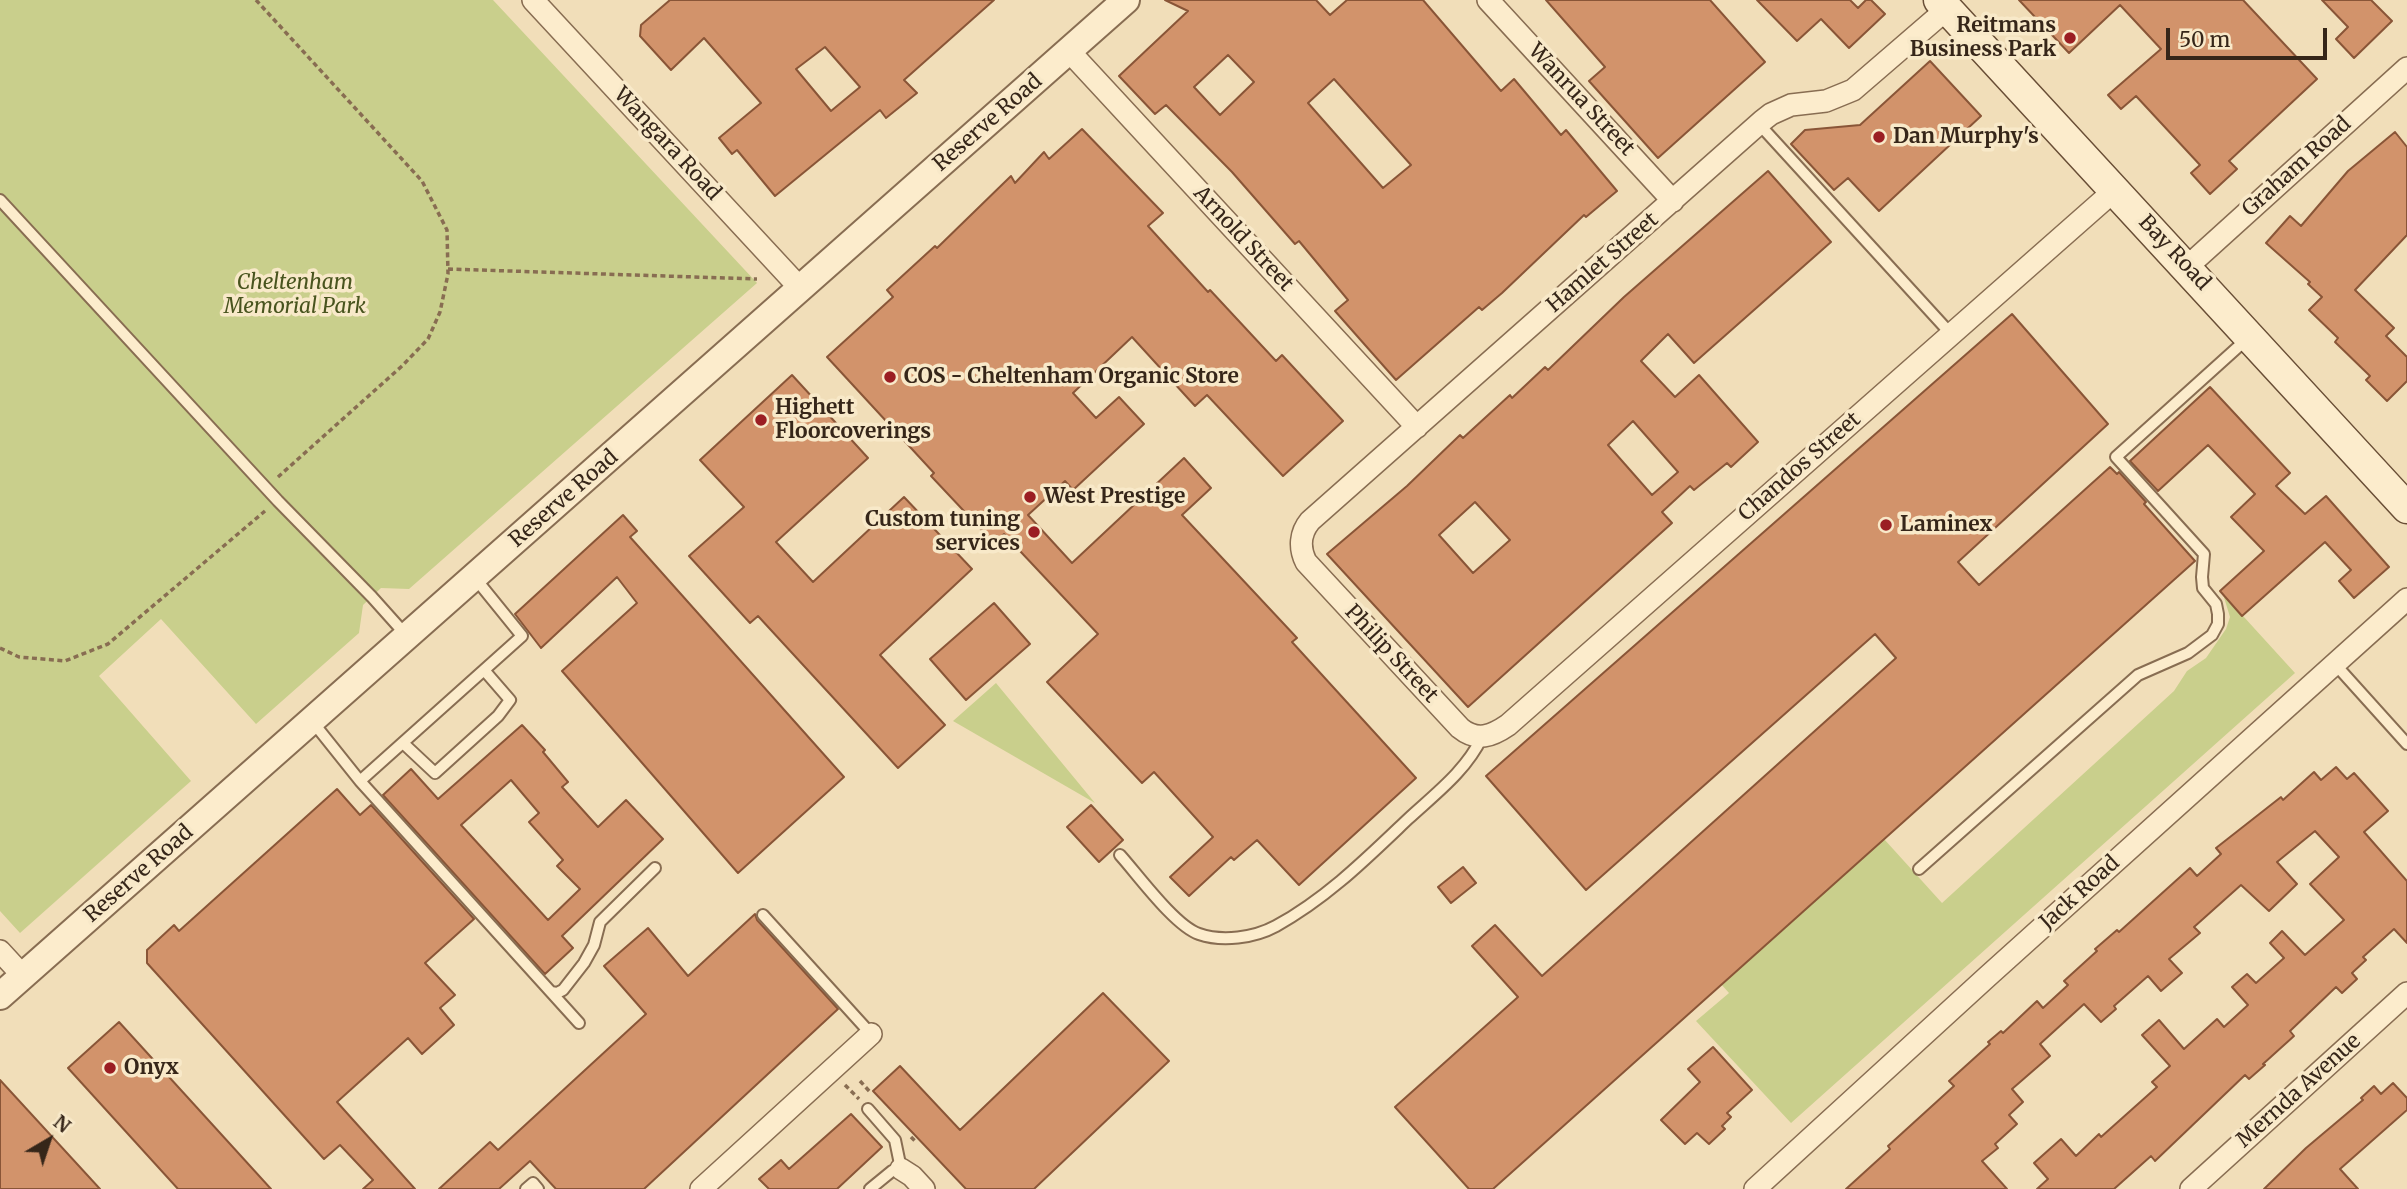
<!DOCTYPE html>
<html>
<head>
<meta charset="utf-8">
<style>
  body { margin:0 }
  #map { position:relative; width:2407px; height:1189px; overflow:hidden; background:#f1deb9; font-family:Merriweather,serif }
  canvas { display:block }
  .north { position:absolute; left:14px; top:1105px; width:70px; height:70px; -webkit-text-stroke:5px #f8e9c9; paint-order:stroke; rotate:39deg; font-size:19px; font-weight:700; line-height:28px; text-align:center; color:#362619 }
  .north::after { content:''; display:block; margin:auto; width:24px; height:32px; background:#362619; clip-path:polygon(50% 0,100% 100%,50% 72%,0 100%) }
  .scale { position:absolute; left:2166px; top:28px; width:161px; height:32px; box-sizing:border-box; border:4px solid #362619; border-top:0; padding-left:9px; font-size:21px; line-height:24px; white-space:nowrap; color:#362619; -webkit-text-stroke:5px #f8e9c9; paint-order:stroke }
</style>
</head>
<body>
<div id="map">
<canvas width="2407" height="1189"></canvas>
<div class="north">N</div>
<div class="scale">50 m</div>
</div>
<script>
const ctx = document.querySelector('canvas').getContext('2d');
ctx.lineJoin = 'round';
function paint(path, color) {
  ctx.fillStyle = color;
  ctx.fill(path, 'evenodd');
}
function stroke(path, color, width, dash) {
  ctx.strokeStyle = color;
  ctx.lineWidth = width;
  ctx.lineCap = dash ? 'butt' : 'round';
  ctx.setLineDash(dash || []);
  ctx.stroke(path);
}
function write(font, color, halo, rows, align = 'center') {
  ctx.font = font + ' Merriweather,serif';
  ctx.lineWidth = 7;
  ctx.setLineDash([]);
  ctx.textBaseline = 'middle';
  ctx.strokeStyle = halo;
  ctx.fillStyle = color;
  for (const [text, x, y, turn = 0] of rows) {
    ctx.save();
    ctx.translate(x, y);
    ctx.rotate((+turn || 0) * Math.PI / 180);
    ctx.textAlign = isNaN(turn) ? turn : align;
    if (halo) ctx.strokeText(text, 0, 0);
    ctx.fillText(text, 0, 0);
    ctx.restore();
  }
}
paint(new Path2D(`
  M0 0H493L757 283 409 589 381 588 363 605 359 633 256 724 161 619 99 676 191 781 20 933 0 911Z
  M2223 594 2295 673 1791 1123 1696 1021 1729 993 1721 984 1884 839 1942 903 2174 691 2187 671 2206 658 2226 629 2230 617Z
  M996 683 1095 803 953 721Z`), '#c9cf8c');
const building = new Path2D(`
  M670 0H994L904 80 917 93 886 118 880 110 775 196 737 150 732 154 719 138 761 103 704 38 671 70 640 36 641 25ZM825 47 860 87 831 111 796 69Z
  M1165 0H1316L1330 15 1347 0H1423L1501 91 1514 79 1561 135 1566 130 1617 191 1586 217 1584 215 1502 293 1482 310 1479 307 1396 380 1335 311 1348 300 1299 241 1295 244 1232 172 1166 105 1155 114 1119 76 1188 11ZM1228 55 1254 82 1220 115 1194 87ZM1334 79 1411 165 1383 188 1308 103Z
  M1546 0H1710L1765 62 1658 158 1589 81 1605 67Z
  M1757 0H1850L1858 8 1866 0H1871L1885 14 1849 48 1821 19 1797 41Z
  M2019 0H2243L2317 79 2229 161 2237 169 2210 194 2191 173 2200 165 2136 96 2121 109 2108 95 2161 49 2120 5 2069 53Z
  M2322 0H2371L2392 21 2354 58 2336 39 2348 27Z
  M1930 61 1981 116 1879 211 1848 178 1834 190 1791 144 1805 130 1860 125Z
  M1082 129 1163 213 1148 226 1208 292 1210 290 1276 361 1282 355 1343 421 1283 476 1207 395 1195 406 1132 337 1073 393 1096 418 1119 397 1144 424 1073 490 1065 481 1028 515 1072 563 1184 458 1211 488 1182 515 1297 638 1292 642 1416 778 1299 885 1257 840 1234 860 1231 857 1189 896 1170 877 1213 837 1154 772 1142 783 1047 682 1098 634 1004 534 994 543 931 476 934 473 827 357 893 297 887 290 935 246 937 248 1011 176 1015 183 1044 152 1049 159Z
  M2395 132 2407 147V235L2355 290 2394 328 2386 336 2407 357V381L2387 401 2366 380 2370 376 2335 342 2338 338 2309 310 2322 297 2308 284 2310 282 2266 243 2290 216 2301 226 2348 171Z
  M1768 171 1831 242 1694 363 1668 334 1641 361 1675 397 1699 375 1758 442 1731 467 1727 463 1694 490 1690 486 1662 512 1672 523 1468 707 1327 554 1407 486 1460 435 1463 438 1510 395 1512 398 1545 367 1548 370 1624 297ZM1633 421 1678 472 1652 495 1608 445ZM1475 502 1510 540 1473 573 1439 535Z
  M2012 314 2108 424 1958 562 1979 585 2110 467 2117 474 2119 472 2146 502 2144 504 2195 561 1493 1189H1469L1395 1107 1518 997 1472 946 1495 925 1542 976 1896 658 1875 634 1586 890 1486 776Z
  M792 375 868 458 776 542 813 582 904 497 972 569 880 655 945 725 898 768 758 616 750 623 689 556 744 507 700 460Z
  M2210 387 2290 473 2276 486 2305 514 2326 496 2389 567 2354 598 2339 581 2351 570 2325 542 2242 616 2220 591 2264 551 2231 517 2255 494 2208 445 2158 491 2130 461Z
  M623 515 637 531 630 537 844 777 738 873 562 671 637 603 617 577 541 648 515 614Z
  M994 603 1030 644 966 700 930 659Z
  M522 725 545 750 543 752 568 782 562 787 598 827 626 800 663 839 562 936 573 948 545 974 383 795 411 769 438 799ZM511 780 539 813 529 822 563 860 557 866 580 889 548 920 461 825Z
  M2336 767 2347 779 2354 773 2388 811 2364 832 2407 881V943L2394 929 2363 957 2366 960 2352 973 2357 979 2342 993 2336 987 2290 1031 2294 1036 2263 1064 2265 1065 2249 1079 2245 1075 2155 1161 2151 1156 2114 1189H2037L2048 1179 2034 1163 2061 1139 2076 1156 2099 1134 2101 1137 2157 1087 2152 1082 2170 1066 2142 1035 2159 1020 2184 1049 2217 1019 2224 1027 2248 1005 2232 987 2247 974 2256 983 2284 958 2270 943 2282 931 2305 955 2344 920 2310 884 2339 857 2315 831 2277 862 2297 884 2269 911 2241 885 2194 927 2200 933 2169 959 2182 973 2161 991 2148 976 2114 1006 2116 1009 2101 1022 2084 1004 2040 1044 2050 1056 2012 1089 2023 1102 2009 1115 2017 1124 1995 1144 1998 1148 1982 1161 2007 1189H1846L1890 1149 1888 1146 1954 1086 1949 1081 1990 1044 1988 1042 2001 1031 2003 1033 2037 1001 2043 1008 2068 985 2064 981 2097 951 2095 949 2117 930 2119 932 2190 868 2197 876 2221 854 2216 848 2281 797 2283 800 2314 772 2321 780Z
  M337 789 360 815 371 805 474 919 425 963 455 995 440 1008 454 1025 422 1054 408 1038 337 1102 415 1189H363L373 1180 340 1145 324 1159 147 963V950L174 925 179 931Z
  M1091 805 1123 840 1099 862 1067 827Z
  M1463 867 1476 883 1451 903 1438 887Z
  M755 914 757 920 838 1009 644 1189H556L530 1161 499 1189H439L490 1142 498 1150 646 1014 604 966 648 928 688 976Z
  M1103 993 1169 1061 1034 1189H966L873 1091 900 1066 960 1130Z
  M119 1022 271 1189H178L68 1068Z
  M1713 1047 1752 1090 1727 1113 1731 1117 1722 1126 1725 1129 1709 1144 1697 1133 1685 1144 1661 1120 1700 1082 1688 1069Z
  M0 1080 100 1189H0Z
  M2393 1083 2407 1098V1110L2340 1169 2358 1189H2264L2306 1148 2363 1100 2361 1098 2374 1086 2381 1094Z
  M851 1114 882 1147 837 1189H769L759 1179 781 1160 789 1169Z`);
paint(building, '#d2936b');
stroke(building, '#895537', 2);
const service = new Path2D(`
  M1759 124 1951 334
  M0 200 278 501 372 597 406 635
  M2335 664 2407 744
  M312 721 360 781 579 1023
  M403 743 435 773 498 716 510 700 484 670
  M360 781 522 636 475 578
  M1120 855C1138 875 1175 926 1199 934 1222 942 1254 938 1276 926 1327 898 1367 858 1408 819 1435 794 1466 771 1482 737
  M1919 869 2138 675 2188 653 2212 635 2218 624V614L2216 604 2203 588 2202 577 2204 554 2116 457 2248 338
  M763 915 871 1034
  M551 992 557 993 563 990 584 963 594 945 600 922 655 868
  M868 1109 895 1140 901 1169 892 1171 870 1189
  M526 1189 533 1183 538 1189`);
const minor = new Path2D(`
  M533 0 800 288
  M1488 0 1673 201
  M1947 9 1853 90 1826 101 1791 105 1771 114 1762 121 1310 521C1300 533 1299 548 1306 562L1460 728C1477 742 1492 736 1508 725L2115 190
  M1069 51 1417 427
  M2187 267 2407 68
  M0 951 23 976
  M901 1169 912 1176 924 1189
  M701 1189 871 1034
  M1755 1189 1988 976 2407 599
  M2191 1189 2407 993`);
const tertiary = new Path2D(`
  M0 996 1126 0`);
const secondary = new Path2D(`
  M1939 0 2407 508`);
stroke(service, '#886d52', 14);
stroke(minor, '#886d52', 24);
stroke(tertiary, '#886d52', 30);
stroke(secondary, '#694e36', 33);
stroke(new Path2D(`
  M256 0 422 181 447 230 448 274 440 312 428 339 402 366 278 477
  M448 269 757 279
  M0 648 19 657 65 661 108 644 265 511
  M860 1081 871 1093
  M845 1085 859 1099
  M911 1137 917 1143`), '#886d52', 3.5, [5, 3.5]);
stroke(service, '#fceccc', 10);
stroke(minor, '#fceccc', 21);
stroke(tertiary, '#fceccc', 26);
stroke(secondary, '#fceccc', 30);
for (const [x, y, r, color] of [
  [2070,38,7,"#9b1e23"],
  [1879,137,7,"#9b1e23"],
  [890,377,7,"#9b1e23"],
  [761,420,7,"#9b1e23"],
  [1030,497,7,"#9b1e23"],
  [1886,525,7,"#9b1e23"],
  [1034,532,7,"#9b1e23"],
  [110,1068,7,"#9b1e23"]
]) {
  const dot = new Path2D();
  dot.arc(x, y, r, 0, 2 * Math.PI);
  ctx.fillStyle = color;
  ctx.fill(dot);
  stroke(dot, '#f8e9c9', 2.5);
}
write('bold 21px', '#362619', '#f8e9c9', [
  ["Reitmans",2056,26,"right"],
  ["Business Park",2056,50,"right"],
  ["Dan Murphy's",1893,137],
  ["COS - Cheltenham Organic Store",904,377],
  ["Highett",775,408],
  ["Floorcoverings",775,432],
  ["West Prestige",1044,497],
  ["Custom tuning",1020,520,"right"],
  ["services",1020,544,"right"],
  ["Laminex",1900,525],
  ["Onyx",124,1068]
], 'left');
write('21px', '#362619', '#f8e9c9', [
  ["Wanrua Street",1581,100,47],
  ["Reserve Road",988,123,-41],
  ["Wangara Road",667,144,47],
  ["Graham Road",2297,167,-42],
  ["Arnold Street",1243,239,47],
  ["Bay Road",2174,253,47],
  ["Hamlet Street",1603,263,-41],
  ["Chandos Street",1800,467,-41],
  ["Reserve Road",564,499,-41],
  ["Philip Street",1391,654,47],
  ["Reserve Road",139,874,-41],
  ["Jack Road",2080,893,-42],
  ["Mernda Avenue",2299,1091,-42]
]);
write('italic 21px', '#48541e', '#f8e9c9', [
  ["Cheltenham",295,283],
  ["Memorial Park",295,307]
]);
</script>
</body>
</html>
